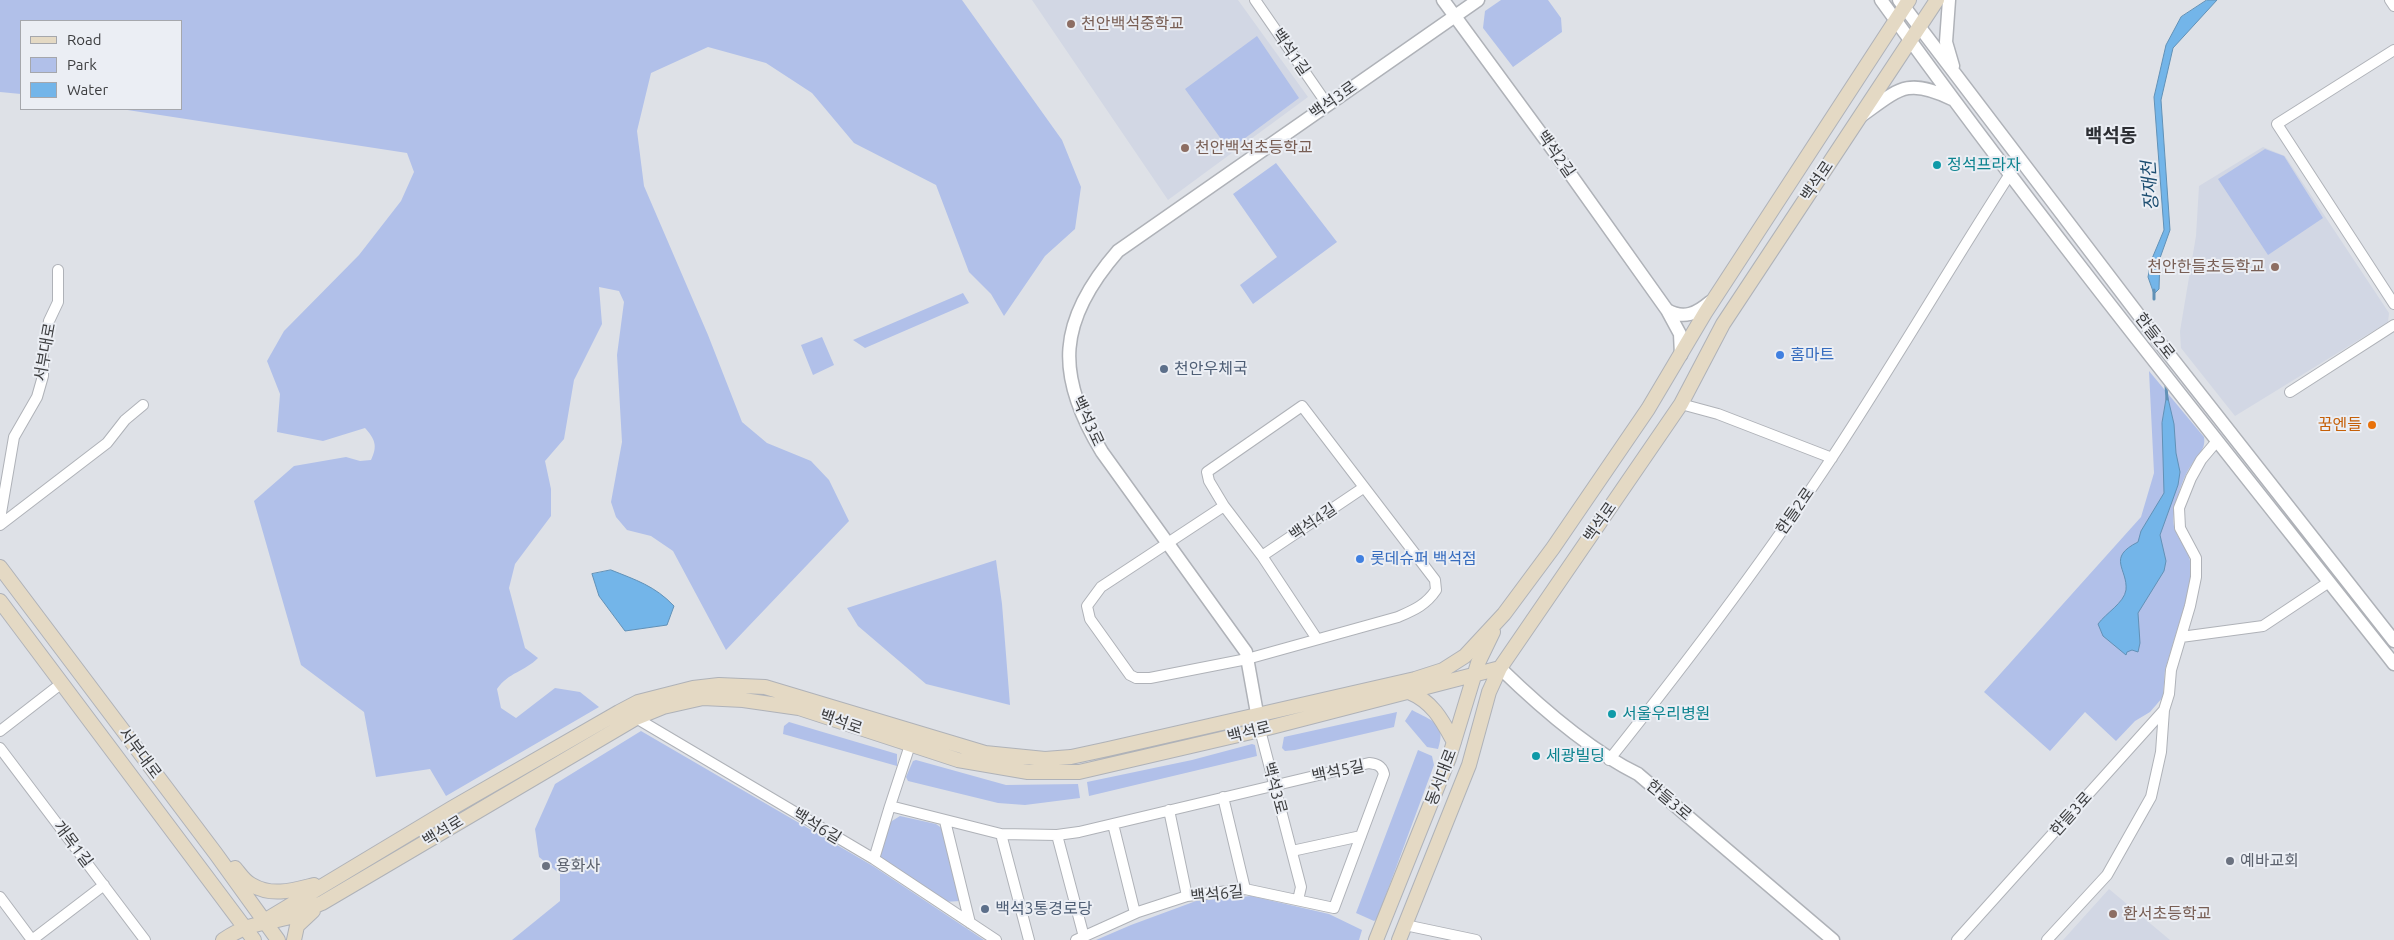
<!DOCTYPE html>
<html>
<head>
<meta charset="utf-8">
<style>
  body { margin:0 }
  #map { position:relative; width:2394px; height:940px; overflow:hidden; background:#dee1e7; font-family:Ubuntu,sans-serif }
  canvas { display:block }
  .legend { position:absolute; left:20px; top:20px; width:162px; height:90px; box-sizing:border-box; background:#ebeef4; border:1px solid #a5a7ac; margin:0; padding:6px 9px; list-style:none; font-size:15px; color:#3c3d3f }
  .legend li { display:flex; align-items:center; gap:10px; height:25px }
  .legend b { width:25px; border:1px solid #a5a7ac }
</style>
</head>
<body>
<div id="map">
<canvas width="2394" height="940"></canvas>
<ul class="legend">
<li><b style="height:6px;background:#e4d9c4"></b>Road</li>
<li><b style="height:14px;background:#b1c0e9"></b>Park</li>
<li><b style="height:14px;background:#73b5e9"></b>Water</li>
</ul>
</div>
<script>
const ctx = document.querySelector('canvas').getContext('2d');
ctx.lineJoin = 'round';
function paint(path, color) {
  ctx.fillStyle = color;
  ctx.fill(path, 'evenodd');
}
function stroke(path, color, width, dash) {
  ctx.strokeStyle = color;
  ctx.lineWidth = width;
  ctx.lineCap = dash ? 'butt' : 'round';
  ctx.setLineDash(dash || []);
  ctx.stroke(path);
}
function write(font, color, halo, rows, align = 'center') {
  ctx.font = font + ' Ubuntu,"Noto Sans KR",sans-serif';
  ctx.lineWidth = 4;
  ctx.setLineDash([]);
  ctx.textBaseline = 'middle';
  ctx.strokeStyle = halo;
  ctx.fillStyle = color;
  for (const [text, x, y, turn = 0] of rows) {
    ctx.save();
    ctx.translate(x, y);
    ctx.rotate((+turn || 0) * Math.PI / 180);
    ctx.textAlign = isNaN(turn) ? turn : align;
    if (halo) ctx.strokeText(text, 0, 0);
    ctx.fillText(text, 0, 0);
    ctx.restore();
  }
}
paint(new Path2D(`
  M1032 0H1238L1308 97 1168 200Z
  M2263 147 2285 156 2389 313 2388 322 2235 416 2181 348 2180 331 2196 236 2199 186Z
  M2109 889 2170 940H2063Z`), '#d2d7e4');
paint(new Path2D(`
  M0 0H962L1062 140 1081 187 1075 229 1045 256 1004 316 991 294 969 272 936 185 854 143 812 93 766 63 708 47 651 73 637 131 644 186 708 335 742 422 767 443 811 461 829 480 849 521 726 650 673 551 651 536 627 530 616 517 611 502 622 442 617 355 624 302 619 291 599 287 602 324 574 380 564 439 545 461 551 489V516L515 564 509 588 525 648 538 658C524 672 509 672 497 689L501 708 516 718 555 688 580 692 599 707 446 796 430 769 376 777 364 712 301 665 254 501 294 466 346 457 360 461 371 460C378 446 375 439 365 428L323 441 277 432 280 394 267 361 284 331 359 255 401 201 414 172 407 153 121 109H181V21H21V94L0 92Z
  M1501 0H1548L1561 18 1562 32 1513 67 1483 28 1485 11Z
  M1257 36 1299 98 1229 150 1185 89Z
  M2265 149 2284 156 2323 218 2268 255 2218 179Z
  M1276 163 1337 242 1253 304 1240 285 1277 257 1233 194Z
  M963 293 969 303 865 348 853 340Z
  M822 337 834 365 813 375 801 345Z
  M2149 371 2204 437C2206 450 2198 454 2192 464 2184 475 2178 494 2175 507 2169 533 2181 536 2189 557 2192 566 2191 575 2191 584L2165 670 2163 697 2150 712 2135 721 2116 741 2085 712 2050 751 1984 692 2141 517 2154 473Z
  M996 560 1002 604 1010 705 926 684 858 626 847 608Z
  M1412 710C1432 721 1447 723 1438 749L1427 747 1405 721Z
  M1397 712 1394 727 1295 750 1285 751 1282 748 1284 737Z
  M789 722 897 754V766L783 734 784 726Z
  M641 731 873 866 984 940H512L560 901V874L539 857 535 829 555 784Z
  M1252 744 1255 745 1257 756 1089 796 1087 782 1192 760Z
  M1418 750 1432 756 1434 765 1377 919 1374 921 1356 913Z
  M916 760 1006 785 1078 784 1080 798 1025 805 998 803 908 781 906 777 913 761Z
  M900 816 936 824 943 829 960 901 944 902 879 857 887 824Z
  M1251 896 1329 914 1362 930 1359 940H1096L1131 925 1196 901Z`), '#b1c0e9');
const water = new Path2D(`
  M2207 0H2217L2173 48 2161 100 2170 230 2160 258 2159 289 2154 294 2148 277 2151 261 2164 230 2154 97 2166 45 2181 17Z
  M2167 394 2174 424 2176 453 2180 472 2178 485 2160 535 2166 561 2164 571 2138 613 2140 643 2138 652 2132 650 2127 652 2126 655 2103 636 2098 624C2106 613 2124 603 2126 590 2128 569 2106 558 2138 542L2141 531 2164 493 2162 423Z
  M611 570C636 580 655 586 674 606L667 625 625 631 599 596 592 574Z`);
paint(water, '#73b5e9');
stroke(water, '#6291b6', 1);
stroke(new Path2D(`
  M2154 290V299
  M2166 386 2167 399`), '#6291b6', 3);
const minor = new Path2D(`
  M1255 0 1327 104
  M2390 0 2394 6
  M2394 50 2277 124 2394 304
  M2290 392 2394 325
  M1681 404 1718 414 1832 458
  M1302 406 1435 580 1436 590C1426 605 1414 610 1398 617L1247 659 1150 678H1136L1130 675 1090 619 1087 606 1101 587 1224 506 1209 481 1207 472Z
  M1224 506 1262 556 1317 639
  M0 519 14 437 37 397 43 376V354L49 321 58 302V270
  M0 525 107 443 125 420 143 405
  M1262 556 1363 488
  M2181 637 2263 626 2329 582
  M636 718 874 859 996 940
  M1260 730 1301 887 1298 900
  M0 731 62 683
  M910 745 890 806 1001 834 1057 835 1079 832 1369 763C1376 764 1382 765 1384 774L1334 908 1245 889 1187 896 1138 912 1076 940
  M0 748 145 940
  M1609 760C1688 661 1764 561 1833 456 1894 363 1950 267 2010 174
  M1223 797 1245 889
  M1169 810 1187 896
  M945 821 970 923
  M1113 824 1135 913
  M1001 834 1029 940
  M1057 835 1084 937
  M1292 851 1361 836
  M874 859 890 806
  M0 897 32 940
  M1405 925 1476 940
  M32 940 104 885
  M1957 940 2164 710
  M2047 940 2107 875 2151 797 2161 752 2164 710 2169 694 2171 670 2190 606 2196 577V558L2180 528 2179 508 2191 478 2201 460 2217 441`);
const tertiary = new Path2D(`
  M1443 0 1556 154 1667 310 1680 334 1681 355
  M1881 0C2044 227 2221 445 2394 664
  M1899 0 2160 343 2394 641
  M1949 0 1946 42 1953 66
  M1861 116C1899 89 1907 77 1952 99
  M1667 310C1684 320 1697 313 1710 302
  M1500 668C1539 706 1589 750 1638 774L1833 940
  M1260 730 1246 652 1102 452C1054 374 1058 320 1118 251L1478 0`);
const secondary = new Path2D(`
  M0 567 216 854 278 940
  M0 601 254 940
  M1409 692C1433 702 1442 720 1454 742
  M235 868C240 874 245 882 252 885 272 897 294 890 314 885
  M264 921 452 808 619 712 638 702 693 688 719 685 765 687 985 753 1045 759 1071 757 1108 749 1415 679 1443 670 1465 656 1504 614 1553 548 1648 409 1705 313 1909 0
  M223 940C248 923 263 924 290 917 301 914 312 907 322 903L636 718 663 707 703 698 743 700 799 708 958 760 1028 772H1079L1260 730 1500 668
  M294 940 297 926 313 911
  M1376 940 1449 758 1478 663 1493 632
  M1399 940 1469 765 1489 692 1500 668 1681 404 1723 324 1937 0`);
stroke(minor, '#afb2b8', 12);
stroke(tertiary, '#afb2b8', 15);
stroke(secondary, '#afb2b8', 16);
stroke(minor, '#fff', 10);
stroke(tertiary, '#fff', 12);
stroke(secondary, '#e4d9c4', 14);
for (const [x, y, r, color] of [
  [1071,24,5,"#8d6e63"],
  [1185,148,5,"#8d6e63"],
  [1937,165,5,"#0f9aa8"],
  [2275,267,5,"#8d6e63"],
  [1780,355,5,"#3f7fe0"],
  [1164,369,5,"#5c6f8a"],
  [2372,425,5,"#e8710a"],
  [1360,559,5,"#3f7fe0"],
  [1612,714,5,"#0f9aa8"],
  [1536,756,5,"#0f9aa8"],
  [2230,861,5,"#6b7280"],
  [546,866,5,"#6b7280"],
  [985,909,5,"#5c6f8a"],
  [2113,914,5,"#8d6e63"]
]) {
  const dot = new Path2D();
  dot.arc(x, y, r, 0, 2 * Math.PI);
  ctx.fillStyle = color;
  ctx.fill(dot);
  stroke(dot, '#ebeef4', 2);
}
write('16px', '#785e54', '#ebeef4', [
  ["천안백석중학교",1081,24],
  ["천안백석초등학교",1195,148],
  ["천안한들초등학교",2265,267,"right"],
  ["환서초등학교",2123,914]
], 'left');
write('16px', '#3c3d3f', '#ebeef4', [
  ["백석1길",1291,52,55],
  ["백석3로",1333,100,-35],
  ["백석2길",1556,154,55],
  ["백석로",1817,181,-56],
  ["한들2로",2155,336,52],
  ["서부대로",45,352,-80],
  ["백석3로",1088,421,65],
  ["한들2로",1795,511,-55],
  ["백석4길",1313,522,-34],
  ["백석로",1600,522,-55],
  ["백석로",841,722,19],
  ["백석로",1249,732,-14],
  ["서부대로",140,753,53],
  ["백석5길",1338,771,-12],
  ["동서대로",1441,777,-69],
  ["백석3로",1275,788,75],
  ["한들3로",1669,800,40],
  ["한들3로",2071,814,-48],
  ["백석6길",817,826,31],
  ["백석로",443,831,-31],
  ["개목1길",73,844,53],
  ["백석6길",1217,894,-6]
]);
write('16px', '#0d838f', '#ebeef4', [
  ["정석프라자",1947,165],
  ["서울우리병원",1622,714],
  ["세광빌딩",1546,756]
], 'left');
write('16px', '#366cbe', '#ebeef4', [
  ["홈마트",1790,355],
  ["롯데슈퍼 백석점",1370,559]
], 'left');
write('16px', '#4e5e75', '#ebeef4', [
  ["천안우체국",1174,369],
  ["백석3통경로당",995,909]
], 'left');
write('16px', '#c56008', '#ebeef4', [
  ["꿈엔들",2362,425]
], 'right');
write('16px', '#5b616d', '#ebeef4', [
  ["예바교회",2240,861],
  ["용화사",556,866]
], 'left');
write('italic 18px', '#1c4d70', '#ebeef4', [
  ["장재천",2150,186,-94]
]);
write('bold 19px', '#2c2e33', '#ebeef4', [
  ["백석동",2111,136]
]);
</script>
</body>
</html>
